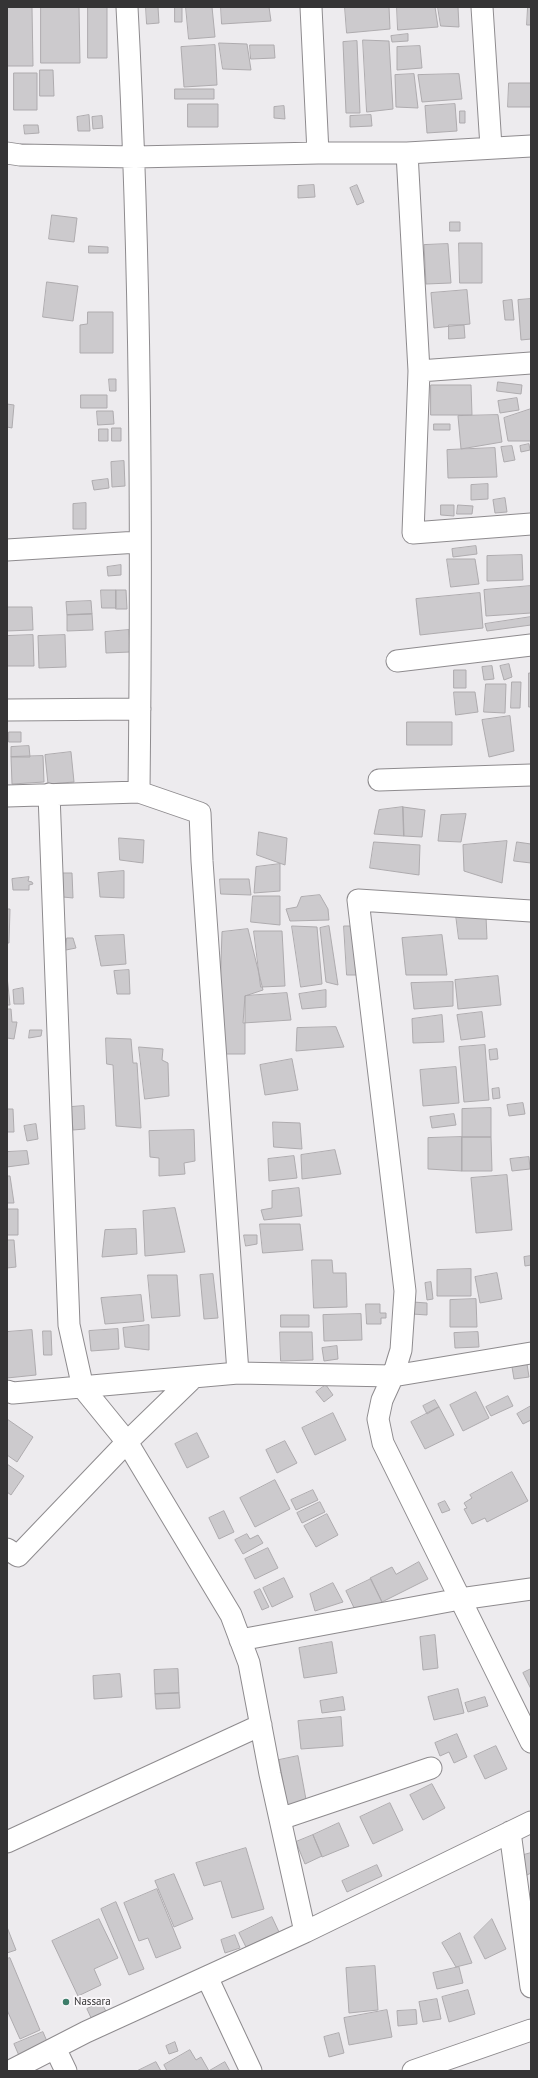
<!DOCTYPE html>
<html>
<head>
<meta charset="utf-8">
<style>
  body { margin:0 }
  #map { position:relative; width:538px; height:2078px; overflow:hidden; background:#edebee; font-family:"PT Sans",sans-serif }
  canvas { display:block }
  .frame { position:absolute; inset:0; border:8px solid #353435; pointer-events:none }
</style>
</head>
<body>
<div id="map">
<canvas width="538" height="2078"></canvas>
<div class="frame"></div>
</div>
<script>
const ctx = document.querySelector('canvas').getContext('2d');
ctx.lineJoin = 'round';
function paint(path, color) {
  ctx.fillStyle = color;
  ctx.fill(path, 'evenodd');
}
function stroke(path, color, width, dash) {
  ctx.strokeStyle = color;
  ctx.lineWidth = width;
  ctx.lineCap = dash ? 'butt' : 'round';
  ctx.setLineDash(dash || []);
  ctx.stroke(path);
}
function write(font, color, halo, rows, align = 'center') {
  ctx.font = font + ' "PT Sans",sans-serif';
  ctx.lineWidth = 3.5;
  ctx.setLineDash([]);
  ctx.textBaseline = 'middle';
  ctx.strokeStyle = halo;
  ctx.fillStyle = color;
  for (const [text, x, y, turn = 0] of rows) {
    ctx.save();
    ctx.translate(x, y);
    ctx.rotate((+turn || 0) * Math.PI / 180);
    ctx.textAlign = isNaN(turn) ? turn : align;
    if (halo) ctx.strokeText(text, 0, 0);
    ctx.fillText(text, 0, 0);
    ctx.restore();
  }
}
const building = new Path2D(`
  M7 7H32L33 66H7Z
  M41 7H79L80 63H41Z
  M88 7H107V58H88Z
  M146 7H158L159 23 147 24Z
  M175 7H182V22H175Z
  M186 7H212L215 37 189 39Z
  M221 7H269L271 21 222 24Z
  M345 7H389L390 29 347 33Z
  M397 7H435L438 27 398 30Z
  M438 7H458L459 27 441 26Z
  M528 7H531V25H527Z
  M408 34V41L392 42 391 36Z
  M363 40 389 41 393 109 367 112Z
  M357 41 360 113H346L343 42Z
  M219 43 247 44 251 70 223 69Z
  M215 45 217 85 184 87 181 47Z
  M250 45H274L275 58 251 59Z
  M420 46 422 68 397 70V47Z
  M40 70H53L54 96H40Z
  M14 73H37V110H14Z
  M414 74 418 108 396 107 395 75Z
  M459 74 462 99 422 102 418 75Z
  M509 83H531V107H508Z
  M175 89H214V99H175Z
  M188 104H218V127H188Z
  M455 104 457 131 427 133 425 106Z
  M284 106 285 119 274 118V107Z
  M460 111H465V123H460Z
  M89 115 90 131H78L77 117Z
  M371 115 372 126 350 127V116Z
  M102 116 103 128 93 129 92 117Z
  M24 125H38L39 133 25 134Z
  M314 185 315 197 298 198V186Z
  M357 185 364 202 357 205 350 188Z
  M52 215 77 218 74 242 49 239Z
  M450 222H460V231H450Z
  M459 243H482V283H460Z
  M448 244 451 283 426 284 424 245Z
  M89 246 108 247V253H89Z
  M47 282 78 286 73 321 43 317Z
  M467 290 470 324 434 328 431 293Z
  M531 299V339L521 340 518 300Z
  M512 300 514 320H505L503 301Z
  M88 312H113V353H80V325L87 324Z
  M449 325H464L465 338 449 339Z
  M109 379H116V391H110Z
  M498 382 522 385 521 394 497 391Z
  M431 385H471L472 415H431Z
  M81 395H107V408H81Z
  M517 398 519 410 500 413 498 401Z
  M7 404 14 405 12 428 7 427Z
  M531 409V441H508L504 418Z
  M97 411H113L114 424 98 425Z
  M498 415 502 442 461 449 458 416Z
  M434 424H450V430H434Z
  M112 428H121V441H112Z
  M99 429H108V441H99Z
  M529 444 530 450 521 452 520 446Z
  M512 446 515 460 504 462 501 447Z
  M495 448 497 477 448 478 447 450Z
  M124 461 125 486 112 487 111 462Z
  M108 479 109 488 94 490 92 481Z
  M488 484V499L471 500V485Z
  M505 498 507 512 495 513 493 500Z
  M86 503V529H73V504Z
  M441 505H454V516L441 515Z
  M458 505 473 506 472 514H457Z
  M476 546 477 554 453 557 452 549Z
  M522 555 523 580 487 581V556Z
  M447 559H475L479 584 451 587Z
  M121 565V575L108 576 107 567Z
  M531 586V613L486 616 484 590Z
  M101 590H116V608H102Z
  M116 590H126L127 609H116Z
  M480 593 483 628 420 635 416 599Z
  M91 601 92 614 67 615 66 602Z
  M7 607H32L33 630 7 631Z
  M92 614 93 630 67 631V615Z
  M531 617V625L487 631 485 624Z
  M129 630 130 652 106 653 105 632Z
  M33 635 34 666H7V636Z
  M65 635 66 667 39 668 38 636Z
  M509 664 512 677 504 680 500 666Z
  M492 666 494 679 484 680 482 667Z
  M454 670H466V688H454Z
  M529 673H531V707H529Z
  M512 682H521L520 708H511Z
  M486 684H506L505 713 484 712Z
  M454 692H475L478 712 456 715Z
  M510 716 514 751 489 757 482 720Z
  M407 722H452V745H407Z
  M9 732H21V742H9Z
  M29 746 30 757H11V747Z
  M71 752 74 782 48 784 45 755Z
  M43 756 44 782 12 784 11 757Z
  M403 807 425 810 422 837 404 836Z
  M403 807 404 836 374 834 379 810Z
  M466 814 461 842 438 841 441 815Z
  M259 832 287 838 285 865 257 855Z
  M119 838 144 840 143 863 120 860Z
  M507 841 502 883 464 871 463 845Z
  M374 842 420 845 419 875 370 868Z
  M517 842 531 844V863L514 861Z
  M280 864V891L254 893 256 867Z
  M124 871V898L100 897 98 873Z
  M61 873H72L73 898 63 897Z
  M29 877 28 881 32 882 33 884 29 885V890H13L12 879Z
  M220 879H249L251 895 221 894Z
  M320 895 328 909 329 920 290 921 286 909 297 907 301 897Z
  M253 896H280V925L251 922Z
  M7 909H10L9 943H7Z
  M456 915 486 916 487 939H459Z
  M292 926 317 927 322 984 301 987Z
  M329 926 338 985 326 982 320 928Z
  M344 926H351L358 975H347Z
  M248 929 263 990 245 996V1054H218L222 932Z
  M254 931H282L285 986 261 987Z
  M124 935 126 964 101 966 95 936Z
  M442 935 447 975H406L402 938Z
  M67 938H73L76 948 66 950Z
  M129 970 130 994H117L114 971Z
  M7 976 10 1005H7Z
  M498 976 501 1005 458 1009 455 980Z
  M453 982V1006L414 1009 411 983Z
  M23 988 24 1004H14L13 990Z
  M326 990V1007L302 1009 299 994Z
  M287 993 291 1020 243 1023 245 996Z
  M7 1009H11L12 1022H17L14 1039 7 1038Z
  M482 1012 485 1037 461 1040 457 1015Z
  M442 1015 444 1042 413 1043 412 1019Z
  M336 1027 344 1047 296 1051 297 1028Z
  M30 1030H42L41 1036 29 1038Z
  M106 1038 131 1039 133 1063H137L141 1128 116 1126 113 1065 107 1064Z
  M485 1045 489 1100 464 1102 459 1047Z
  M139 1047 163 1049 162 1060 168 1063 169 1096 145 1099Z
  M497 1049 498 1059 490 1060 489 1050Z
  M292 1059 298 1090 265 1095 260 1065Z
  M456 1067 459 1103 423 1106 420 1070Z
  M499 1088 500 1098 493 1099 492 1089Z
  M523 1103 525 1114 509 1116 507 1105Z
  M84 1106 85 1129 73 1130 71 1107Z
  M491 1108V1137H462V1109Z
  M7 1109H13L14 1132H7Z
  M454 1114 456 1125 432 1128 430 1117Z
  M273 1122 300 1123 302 1149 274 1147Z
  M36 1124 38 1139 27 1141 24 1126Z
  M194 1130 195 1161 184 1163 185 1174 159 1176V1158L150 1157 149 1131Z
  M462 1137H491L492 1171H462Z
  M462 1137V1171L428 1169V1138Z
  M335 1150 341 1174 302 1179 301 1155Z
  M27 1151 29 1164 7 1167V1152Z
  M294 1156 297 1178 269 1181 268 1159Z
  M529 1157 530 1169 512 1171 510 1159Z
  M507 1175 512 1230 476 1233 471 1178Z
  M7 1176H10L14 1203H7Z
  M299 1188 302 1216 264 1220 261 1210 272 1208V1191Z
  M175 1208 185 1252 145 1256 143 1211Z
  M7 1209H18V1235H7Z
  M260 1224H300L303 1250 263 1253Z
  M136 1229 137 1254 102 1257 105 1230Z
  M244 1235H257V1244L246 1246Z
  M7 1240H14L16 1267 7 1268Z
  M531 1256V1265L525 1266 524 1257Z
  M312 1260H332L333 1273H346L347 1307 314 1308Z
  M471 1269V1296H437V1270Z
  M497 1273 502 1299 480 1303 475 1277Z
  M213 1274 218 1318 204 1319 200 1275Z
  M148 1275H177L180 1316 152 1318Z
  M431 1282 433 1299 427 1300 425 1283Z
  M141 1295 144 1321 105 1324 101 1298Z
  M476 1299 477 1327H450V1300Z
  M413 1302 427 1303V1315L412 1314Z
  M366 1304H380V1313H386V1318H381V1324H367Z
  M361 1314 362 1340 324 1341 323 1315Z
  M281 1315H309V1327H281Z
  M149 1325V1350L125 1347 123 1328Z
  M118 1329 119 1349 91 1351 89 1331Z
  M32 1330 36 1375 7 1378V1332Z
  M43 1331H51L52 1355H44Z
  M280 1332H312L313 1360 281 1361Z
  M478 1332 479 1347 455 1348 454 1333Z
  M337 1346 338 1359 324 1361 322 1348Z
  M527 1364 529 1377 514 1379 512 1367Z
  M326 1385 333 1395 324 1402 316 1392Z
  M476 1392 489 1418 463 1431 450 1405Z
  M508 1396 513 1406 491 1416 486 1407Z
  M435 1400 439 1407 427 1414 423 1406Z
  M531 1406V1420L523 1424 517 1414Z
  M439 1407 454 1435 425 1449 411 1422Z
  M333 1413 346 1440 315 1455 302 1428Z
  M7 1419 33 1437 17 1462 7 1455Z
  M197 1433 209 1457 187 1468 175 1444Z
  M285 1441 297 1463 277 1473 266 1450Z
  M7 1464 24 1476 11 1495 7 1492Z
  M512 1472 528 1501 487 1522 485 1518 472 1524 464 1509 467 1508 464 1503 472 1498 470 1495Z
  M275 1480 290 1509 255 1527 240 1498Z
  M313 1490 318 1500 296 1510 291 1500Z
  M445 1501 450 1510 442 1513 438 1504Z
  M320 1502 325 1512 302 1523 297 1513Z
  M224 1511 234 1532 219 1539 209 1518Z
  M327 1514 338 1535 316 1547 304 1526Z
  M247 1534 250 1539 258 1535 263 1543 243 1554 235 1540Z
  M268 1548 278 1568 255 1579 245 1559Z
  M419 1562 428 1579 382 1602 370 1578 392 1567 396 1574Z
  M284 1578 293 1597 272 1607 263 1588Z
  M371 1579 382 1602 357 1614 346 1591Z
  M333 1583 343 1602 315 1611 310 1594Z
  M260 1589 269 1607 262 1610 254 1592Z
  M435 1635 438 1668 423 1670 420 1637Z
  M332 1642 337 1673 304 1678 299 1648Z
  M178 1669 179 1693 155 1694 154 1670Z
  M531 1669V1689L523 1673Z
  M120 1674 122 1697 94 1699 93 1676Z
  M458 1689 464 1713 434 1720 428 1697Z
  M179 1693 180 1708 156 1709 155 1694Z
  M343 1697 345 1710 322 1713 320 1701Z
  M485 1697 488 1706 468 1712 465 1703Z
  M341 1717 343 1746 301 1749 298 1721Z
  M457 1734 467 1757 454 1763 449 1752 440 1756 435 1743Z
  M496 1746 507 1769 485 1779 474 1756Z
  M298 1756 307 1805 288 1809 279 1760Z
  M432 1784 445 1808 423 1820 410 1795Z
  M390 1803 403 1830 373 1844 360 1817Z
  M339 1823 349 1846 322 1857 313 1835Z
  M313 1835 322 1856 305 1864 296 1842Z
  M246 1848 264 1909 232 1918 221 1881 204 1886 196 1863Z
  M531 1853V1873L527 1875 520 1856Z
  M377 1865 382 1876 347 1892 342 1881Z
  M174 1874 193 1919 174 1927 155 1881Z
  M157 1889 181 1948 156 1958 148 1938 139 1941 124 1903Z
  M116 1902 144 1969 129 1975 101 1909Z
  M272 1917 279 1932 246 1947 239 1933Z
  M99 1919 118 1958 94 1969 101 1985 78 1996 52 1941Z
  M492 1919 506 1949 485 1959 474 1937Z
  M7 1927 16 1950 7 1953Z
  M460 1933 472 1963 456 1967 442 1943Z
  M235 1935 240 1948 225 1953 221 1940Z
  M10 1958 40 2030 20 2039 7 2010V1959Z
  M375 1966 378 2010 349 2013 346 1968Z
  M459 1967 463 1983 437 1989 433 1973Z
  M468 1990 475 2014 449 2022 442 1997Z
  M437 1999 441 2019 423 2022 419 2002Z
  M101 2002 108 2015 93 2022 87 2009Z
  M387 2010 392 2037 349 2045 344 2018Z
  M416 2010 417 2024 398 2026 397 2011Z
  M43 2032 49 2046 20 2058 14 2044Z
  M339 2033 344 2053 329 2057 324 2037Z
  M175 2042 178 2051 169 2054 166 2046Z
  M190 2050 196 2060 201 2057 209 2071H167L164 2065Z
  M156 2062 161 2071H137Z
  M225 2062 230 2071H209Z`);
paint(building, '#cccacd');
stroke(building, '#aeabae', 1);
const street = new Path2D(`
  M127 7C141 268 142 531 139 792
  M311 7 318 153
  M482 7 491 147
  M7 153 20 155 135 157 318 153H407L531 146
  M407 153 419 371 413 533 531 524
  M419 371 531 363
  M7 550 139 542
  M397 661 531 645
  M7 710 140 709
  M379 780 531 775
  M49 794 69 1325 83 1388 127 1442 231 1615 249 1663 270 1774 305 1932
  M7 796 139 792 200 813 202 861 238 1373
  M531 911 358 900 405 1291 401 1350 393 1376 382 1400 378 1419 383 1443 531 1742
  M7 1391 13 1393 238 1373 393 1376 531 1353
  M7 1549 18 1556 127 1442 194 1377
  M240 1640 460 1599 531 1589
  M280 1819 431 1768
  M510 1832 531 1987
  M7 1842 261 1725
  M207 1977 251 2071
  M55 2048 66 2071
  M10 2071 86 2032 305 1932 531 1822
  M413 2071 531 2030`);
stroke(street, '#8e8b8e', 23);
stroke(street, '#fff', 21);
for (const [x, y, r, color] of [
  [66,2002,4,"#3e7d6a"]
]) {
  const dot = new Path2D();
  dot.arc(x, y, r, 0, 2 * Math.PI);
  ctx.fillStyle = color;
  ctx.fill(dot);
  stroke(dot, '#fbf8fb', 1.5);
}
write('11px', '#353435', '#fbf8fb', [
  ["Nassara",74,2002]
], 'left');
</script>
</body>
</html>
